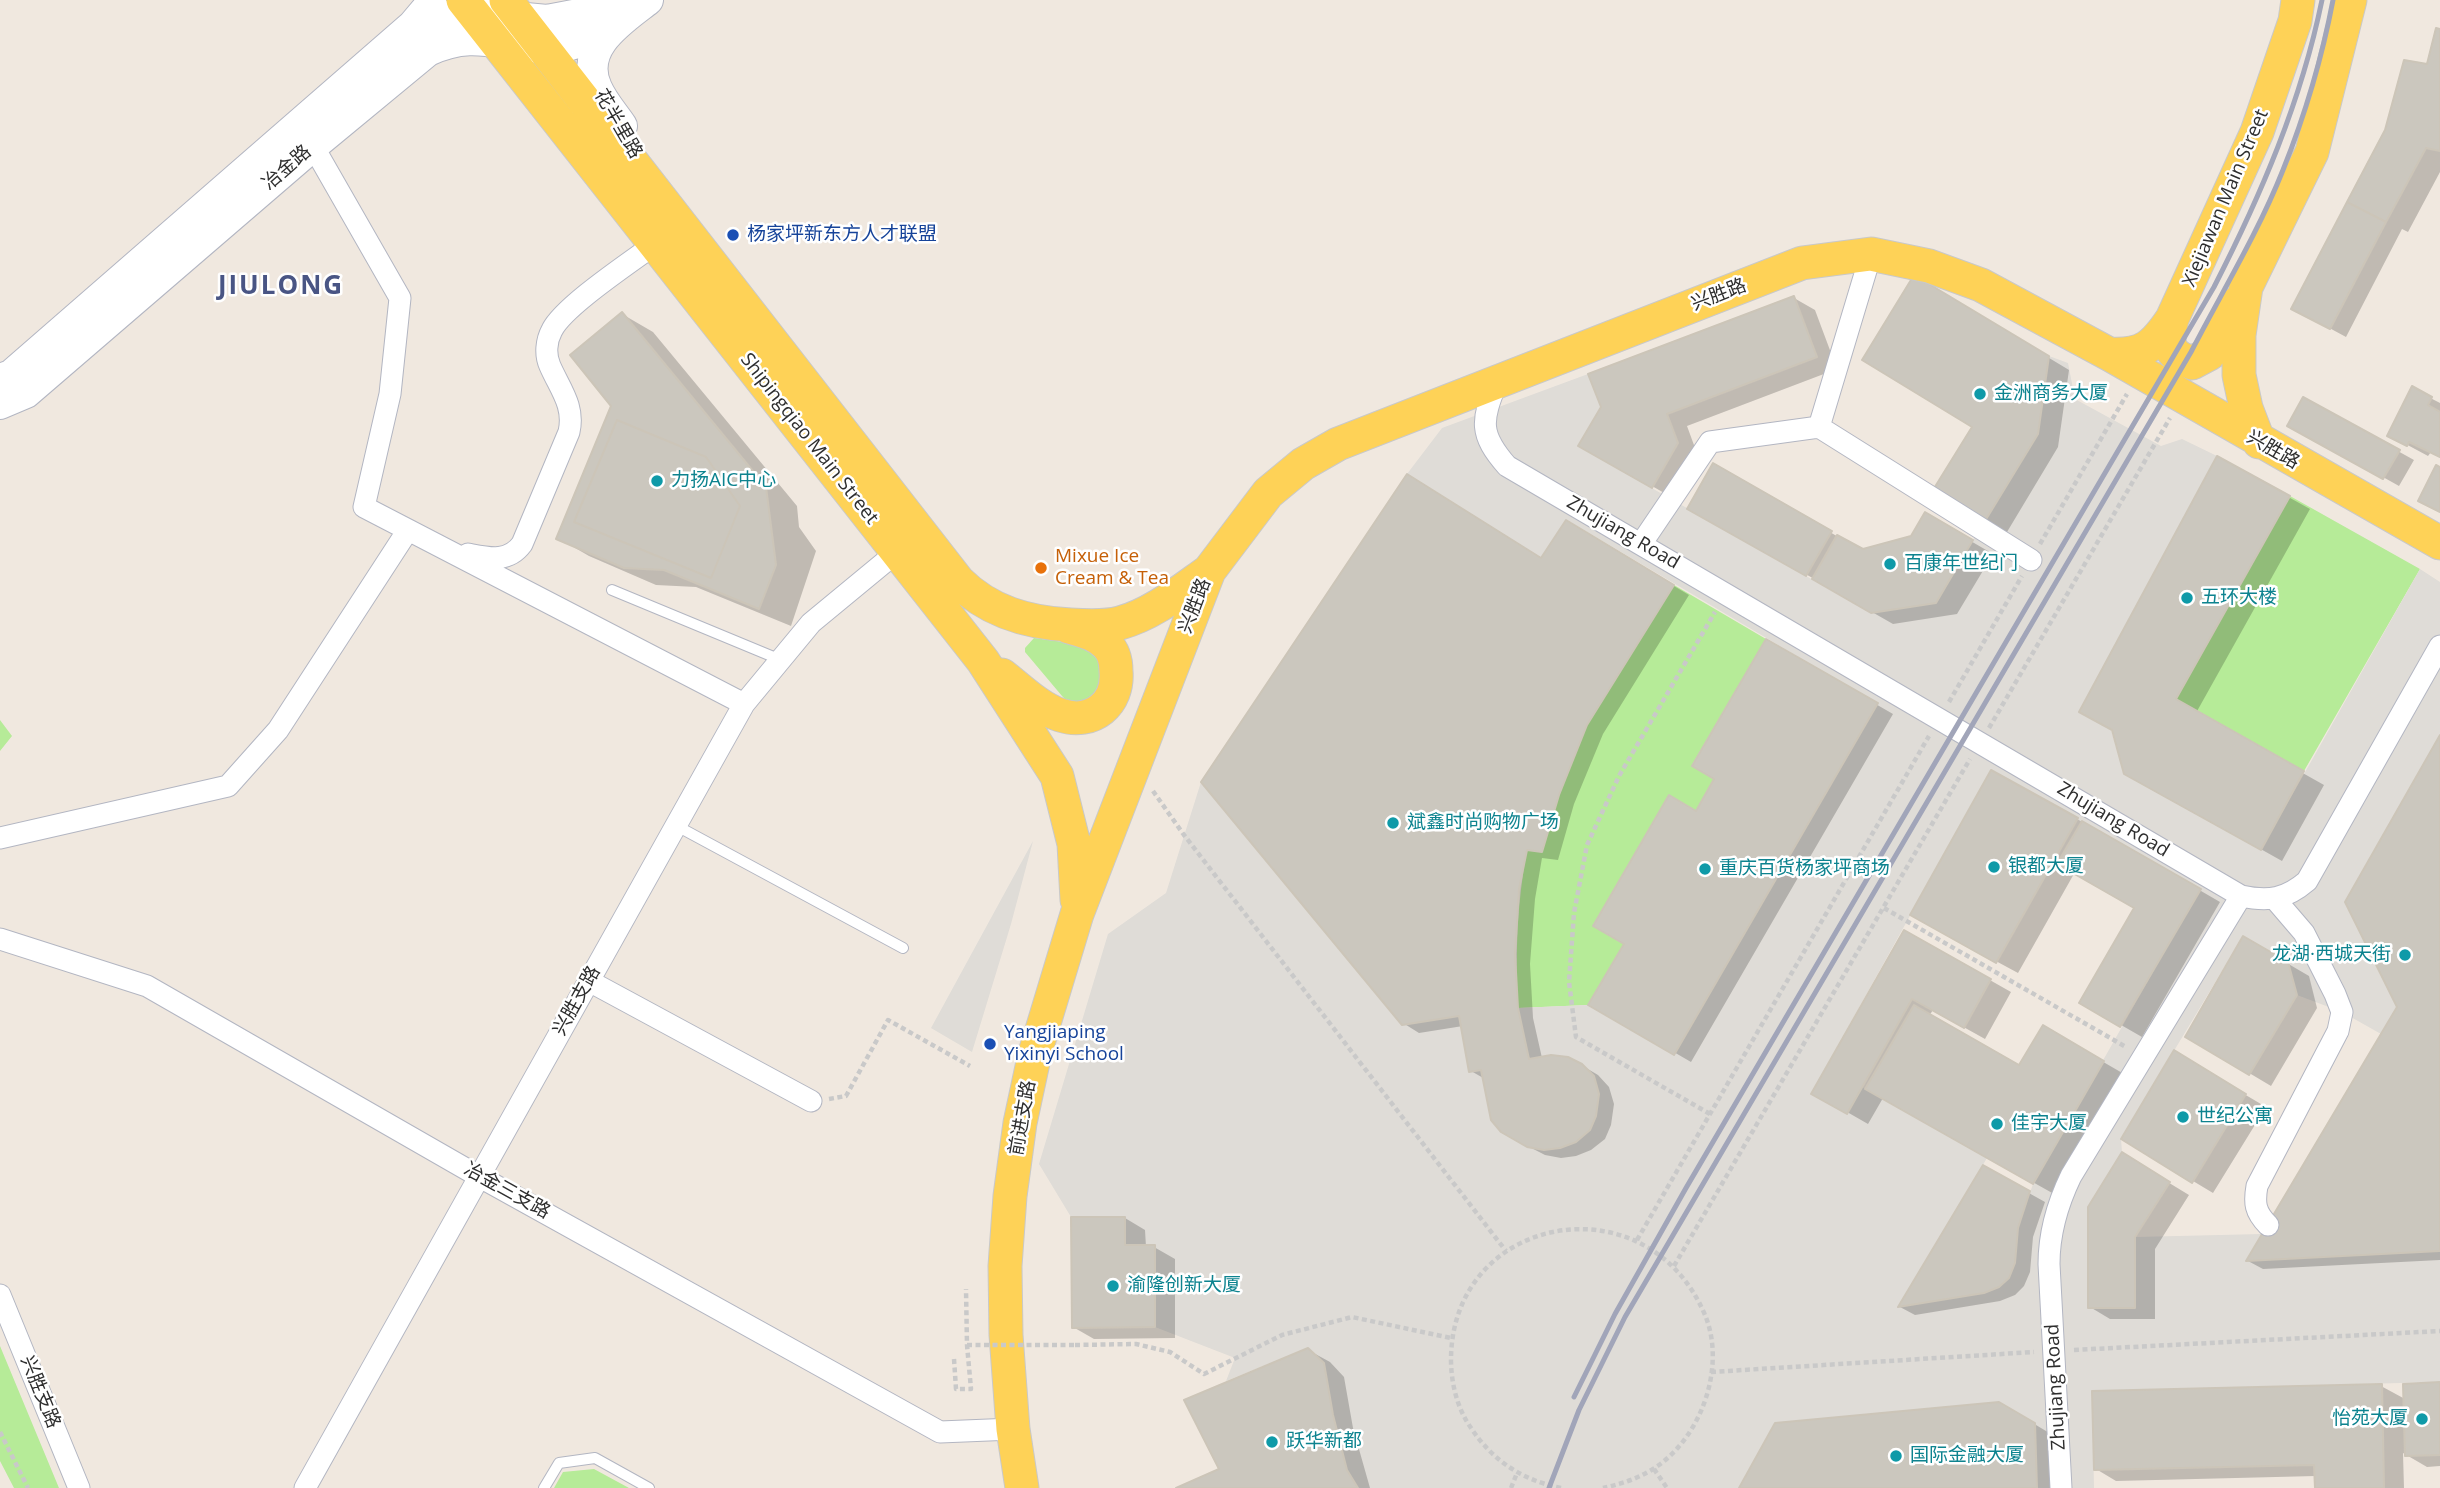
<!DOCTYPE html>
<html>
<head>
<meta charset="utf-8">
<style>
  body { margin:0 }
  canvas { display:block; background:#f0e8df }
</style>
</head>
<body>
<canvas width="2440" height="1488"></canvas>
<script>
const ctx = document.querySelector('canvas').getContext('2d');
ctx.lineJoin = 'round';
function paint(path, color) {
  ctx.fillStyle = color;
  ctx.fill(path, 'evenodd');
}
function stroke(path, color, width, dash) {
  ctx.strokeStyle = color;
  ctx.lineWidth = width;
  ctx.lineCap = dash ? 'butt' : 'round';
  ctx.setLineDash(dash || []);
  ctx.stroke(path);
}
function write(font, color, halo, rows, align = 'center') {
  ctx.font = font + ' "Open Sans","Noto Sans SC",sans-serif';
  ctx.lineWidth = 5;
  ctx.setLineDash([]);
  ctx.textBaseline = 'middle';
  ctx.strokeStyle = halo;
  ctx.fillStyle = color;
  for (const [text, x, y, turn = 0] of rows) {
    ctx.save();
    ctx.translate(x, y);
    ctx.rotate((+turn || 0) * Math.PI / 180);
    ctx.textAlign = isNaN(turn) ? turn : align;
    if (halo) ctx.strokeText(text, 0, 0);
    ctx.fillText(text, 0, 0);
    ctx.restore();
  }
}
paint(new Path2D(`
  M2290 496 2420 569 2304 771 2176 699Z
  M1674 585 1766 639 1692 765 1714 779 1696 811 1669 796 1593 926 1624 944 1588 1005 1518 1008C1515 955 1517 903 1527 850L1542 852 1559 795 1587 725Z
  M1034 638 1093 646 1109 678 1084 703 1066 700 1062 696 1025 652V648Z
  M0 720 12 736 0 751Z
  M0 1346 59 1488H14L0 1461Z
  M594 1469 629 1488H554L563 1472Z`), '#b6eb98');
paint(new Path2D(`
  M2049 356 2068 363 2075 399 2161 446 2182 439 2217 456 2079 712 2111 730 2124 774 2261 850 2420 569 2440 582V735L2345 902 2397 1007 2381 1034 2342 1012 2297 995 2288 962 2243 936 2121 1139 2122 1152 2088 1207V1307L2135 1237 2262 1234 2247 1261 2440 1251V1382L2092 1391 2094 1488H2037L2035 1424 1999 1402 1775 1423 1739 1488H1358L1347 1470 1333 1415 1323 1363 1308 1348 1226 1381 1235 1358 1155 1327V1245H1125V1217H1071L1039 1164 1108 934 1166 893 1201 782 1402 1025 1459 1016 1469 1072 1481 1070 1491 1120 1501 1132 1527 1147 1544 1150 1560 1148 1590 1130 1596 1116 1599 1094 1594 1076 1582 1064 1568 1057 1551 1055 1529 1059 1518 1008 1588 1005 1675 1054 1878 704 1567 520 1541 558 1407 474 1442 428 1588 374 1601 407 1578 446 1871 613 1973 540 2038 434ZM1991 770 2200 889 2033 1184 2018 1228 2015 1263 2009 1278 1999 1287 1984 1293 1898 1307 1987 1158 1862 1087 1847 1114 1811 1094Z
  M1033 841 1011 924 972 1052 931 1028Z`), '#dfdcd7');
paint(new Path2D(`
  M2440 31V172L2408 232 2402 229 2346 337 2309 317 2428 66Z
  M1935 289 2069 370 2058 447 2007 532 1936 490 1975 426Z
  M1794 298 1815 310 1837 369 1687 426 1698 456 1673 498 1580 445Z
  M622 314 653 332 797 506 799 527 816 551 791 626 696 587 656 585 589 556 558 538 613 406Z
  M2413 389 2440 403V457L2431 452 2428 456 2389 435Z
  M2304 399 2414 460 2399 486 2290 425Z
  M2218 458 2310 509 2196 713 2324 785 2282 861 2125 773Z
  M1714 466 1863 551 1913 537 1926 515 1993 554 1957 614 1893 624 1690 508Z
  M1567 522 1689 595 1603 734 1574 804 1558 860 1542 858 1535 899 1530 964 1533 1018 1542 1058 1581 1065 1598 1075 1609 1087 1614 1104 1611 1125 1605 1139 1591 1150 1576 1156 1561 1158 1545 1155 1514 1139 1485 1079 1471 1071 1463 1026 1419 1033 1403 1023 1542 560Z
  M1766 641 1893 714 1691 1062 1591 1004 1717 778Z
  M2440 739V1260L2263 1269 2248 1261 2399 1007Z
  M2077 819 2220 902 2142 1037 2081 1002 2136 907 2075 872 2018 973 1933 927Z
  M1905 932 2011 992 1985 1039 1933 1010 1929 1016 2020 1068 2043 1027 2124 1074 2054 1194 1883 1098 1868 1124 1814 1093Z
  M2244 938 2309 976 2317 1008 2271 1086 2187 1036Z
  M2195 1065 2266 1107 2213 1193 2193 1181Z
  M2143 1167 2189 1195 2155 1249V1319H2110L2090 1307Z
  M1984 1168 2045 1202 2033 1237 2030 1272 2024 1286 2015 1295 2000 1301 1915 1315 1900 1307Z
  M1125 1218 1145 1230 1146 1247H1154L1175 1259V1338L1094 1339 1073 1327Z
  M1308 1350 1330 1362 1344 1377 1353 1428 1370 1488H1180L1221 1470Z
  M2440 1384V1466L2427 1467 2403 1453 2404 1488H2317L2316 1476 2116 1481 2096 1469 2381 1386 2405 1399Z
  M2021 1416 2056 1437 2057 1488H1741Z`), '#0003');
const building = new Path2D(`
  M2436 28 2440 29V151L2426 148 2386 222 2347 202 2385 130 2404 60 2427 64Z
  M2347 202 2386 222 2330 329 2291 309Z
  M1914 275 2049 356 2038 434 1985 521 1933 490 1972 427 1862 360Z
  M1794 296 1817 357 1667 414 1678 443 1652 488 1578 446 1601 407 1588 374Z
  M622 312 766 487 776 565 759 609 664 570 624 568 556 539 611 406 570 355ZM617 420 706 457 740 506 711 578 574 522Z
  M2412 386 2432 397 2428 405 2440 412V457L2409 442 2407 446 2387 436Z
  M2303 397 2400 450 2383 479 2287 426Z
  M617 420 706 457 740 506 711 578 574 522Z
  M2217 456 2290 496 2176 699 2304 771 2261 850 2124 774 2112 730 2079 712Z
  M1713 463 1832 531 1806 576 1687 509Z
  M2436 465 2440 467V512L2418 501Z
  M1407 474 1541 558 1566 520 1674 585 1587 725 1559 795 1542 852 1527 850 1519 889 1515 954 1518 1008 1529 1059 1551 1055 1568 1057 1582 1064 1594 1076 1599 1094 1596 1116 1590 1130 1576 1142 1560 1148 1544 1150 1527 1147 1501 1132 1491 1120 1481 1070 1469 1072 1459 1016 1402 1025 1201 782Z
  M1925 512 1973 540 1936 603 1871 613 1812 579 1837 535 1863 549 1911 536Z
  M1766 639 1878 703 1674 1055 1588 1005 1624 944 1593 926 1669 795 1696 811 1714 779 1692 766Z
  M2440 735V1251L2246 1261 2397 1007 2345 902Z
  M1991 770 2078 818 1996 963 1910 915Z
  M2082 821 2201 889 2120 1027 2079 1003 2134 908 2057 864Z
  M1904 930 1991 979 1964 1028 1912 999 1847 1114 1811 1094Z
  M2243 936 2288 962 2297 995 2249 1075 2185 1037Z
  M1914 1005 2019 1065 2043 1025 2104 1061 2033 1184 1865 1089Z
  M2174 1050 2246 1094 2192 1183 2121 1139Z
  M2122 1152 2170 1182 2135 1237V1308H2088V1207Z
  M1983 1165 2030 1191 2018 1228 2015 1263 2009 1278 1999 1287 1984 1293 1898 1307Z
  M1071 1217H1125V1245H1155V1327L1072 1328Z
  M1308 1348 1324 1363 1333 1415 1347 1470 1358 1488H1176L1219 1469 1184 1400Z
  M2440 1382V1455L2405 1456 2403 1384Z
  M2382 1384 2384 1488H2315L2314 1465 2094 1470 2092 1391Z
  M1999 1402 2035 1423 2037 1488H1739L1775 1423Z`);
paint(building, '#cbc7be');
stroke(building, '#ccc5b8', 2);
const lane = new Path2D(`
  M612 590 781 660
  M675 825 903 948
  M544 1488 559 1463 595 1458 649 1488`);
const street = new Path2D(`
  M313 146 400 298 390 394 364 507 744 704
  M1497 382C1481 421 1479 434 1507 466L2241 896 2071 1176C2057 1205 2049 1232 2049 1264L2061 1488
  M1819 427 1871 254
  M1641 544 1710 442 1819 427 2031 560
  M468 554C489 558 508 563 522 544L569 432C575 406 560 389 550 366 545 355 546 341 552 330 564 306 631 262 655 244
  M0 838 228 786 278 730 408 530
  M2241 896C2269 902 2286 899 2307 881L2440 646
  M0 939 147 986 480 1177 940 1432 1013 1429
  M589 981 811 1101
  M2268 1225C2255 1212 2254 1203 2257 1186L2338 1031 2342 1012 2335 994 2304 933 2274 898
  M0 1295 79 1488
  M305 1488 744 704 811 623 897 552`);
const secondary = new Path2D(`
  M413 25 432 18 474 13 547 20 589 12 609 0
  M622 126C614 114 603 102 597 88 578 48 621 21 648 0
  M0 379 11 375 413 25 429 6 431 0
  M0 404 26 393 313 146 428 51C474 29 499 47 544 48 568 49 590 39 611 28`);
const primary = new Path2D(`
  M463 0 983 661 1057 776 1074 844 1077 900
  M506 0 958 581C989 612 1028 623 1071 625 1087 626 1105 627 1120 623 1153 614 1182 590 1209 571
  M2172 319C2167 343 2166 354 2192 363L2209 354 2237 303
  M2109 354C2143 356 2154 346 2172 319L2257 132 2295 21 2298 0
  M2259 442 2246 408 2239 375V335L2246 287 2312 152 2350 0
  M1002 675C1020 689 1039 708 1060 715 1093 726 1119 703 1116 671 1116 662 1114 652 1107 645 1097 634 1083 631 1069 627
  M1022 1488 1013 1429 1006 1335 1005 1266 1010 1196 1020 1123 1035 1053 1077 914 1209 571 1268 493 1303 464 1338 444 1802 263 1871 254 1929 266 1981 285 2109 354 2440 543`);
stroke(lane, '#b3b6c2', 12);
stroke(street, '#b3b6c2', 23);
stroke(secondary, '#b3b6c2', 32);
stroke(primary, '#c9c9c9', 35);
stroke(new Path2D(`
  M2040 544 2127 394
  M1949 702 2022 576
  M1989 728 2170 418
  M1153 791 1184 835 1506 1251
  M1884 908 2126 1047
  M829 1099 846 1096 888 1020 970 1066
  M1710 1114 1576 1037 1569 982 1574 913 1587 845 1619 776 1715 612
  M1637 1240 1929 736
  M1674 1266 1970 759
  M1075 1345 1136 1344 1170 1352 1204 1374 1282 1335 1352 1317 1451 1338
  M2074 1350 2440 1331
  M954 1359 956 1389H971L967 1345 966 1289
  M1711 1372 2034 1352
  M0 1432 28 1488
  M1654 1469 1667 1488
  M1511 1488 1517 1473
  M1561 1488C1522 1480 1493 1461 1471 1428 1457 1408 1451 1383 1451 1359 1452 1214 1647 1178 1705 1315 1727 1368 1700 1440 1653 1469 1637 1479 1621 1484 1603 1488`), '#c9c9c9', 4.5, [5, 3.5]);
stroke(lane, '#fff', 10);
stroke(street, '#fff', 21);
stroke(secondary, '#fff', 30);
stroke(primary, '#fed257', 33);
stroke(new Path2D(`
  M1574 1397 1615 1314 1686 1188 2214 287C2261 195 2301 102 2322 0
  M1549 1488 1579 1410 1625 1317 2191 352C2222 292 2258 233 2283 170 2305 115 2322 58 2333 0`), '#a1a5b9', 5);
stroke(new Path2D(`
  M967 1345H1075`), '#c9c9c9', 4.5, [5, 3.5]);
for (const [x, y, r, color] of [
  [733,235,7,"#1a4fb4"],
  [1980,394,7,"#0f9aa8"],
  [657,481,7,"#0f9aa8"],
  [1890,564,7,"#0f9aa8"],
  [1041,568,7,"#e8710a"],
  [2187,598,7,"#0f9aa8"],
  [1393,823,7,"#0f9aa8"],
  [1994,867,7,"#0f9aa8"],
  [1705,869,7,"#0f9aa8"],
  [2405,955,7,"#0f9aa8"],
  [990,1044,7,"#1a4fb4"],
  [2183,1117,7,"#0f9aa8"],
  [1997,1124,7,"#0f9aa8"],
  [1113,1286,7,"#0f9aa8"],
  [2422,1419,7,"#0f9aa8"],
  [1272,1442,7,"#0f9aa8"],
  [1896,1456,7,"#0f9aa8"]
]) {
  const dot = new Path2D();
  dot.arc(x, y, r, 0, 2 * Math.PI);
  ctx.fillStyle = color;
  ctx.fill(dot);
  stroke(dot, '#fff', 2.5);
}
write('19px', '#2e2e2e', '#fff', [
  ["花半里路",618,124,60],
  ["冶金路",287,168,-41],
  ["Xiejiawan Main Street",2226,198,-67],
  ["兴胜路",1719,295,-21],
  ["Shipingqiao Main Street",809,439,52],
  ["兴胜路",2273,450,30],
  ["Zhujiang Road",1623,533,30],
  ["兴胜路",1195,606,-69],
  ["Zhujiang Road",2113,820,31],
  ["兴胜支路",577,1001,-61],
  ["前进支路",1023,1118,-80],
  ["冶金三支路",507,1191,29],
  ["Zhujiang Road",2056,1387,-93],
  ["兴胜支路",40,1392,68]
]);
write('19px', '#164399', '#fff', [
  ["杨家坪新东方人才联盟",747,235],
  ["Yangjiaping",1004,1033],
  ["Yixinyi School",1004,1055]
], 'left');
write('19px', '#0d838f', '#fff', [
  ["金洲商务大厦",1994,394],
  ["力扬AIC中心",671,481],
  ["百康年世纪门",1904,564],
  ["五环大楼",2201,598],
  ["斌鑫时尚购物广场",1407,823],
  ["银都大厦",2008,867],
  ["重庆百货杨家坪商场",1719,869],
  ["龙湖·西城天街",2391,955,"right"],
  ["世纪公寓",2197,1117],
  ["佳宇大厦",2011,1124],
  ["渝隆创新大厦",1127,1286],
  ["怡苑大厦",2408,1419,"right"],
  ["跃华新都",1286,1442],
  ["国际金融大厦",1910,1456]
], 'left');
write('19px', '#c56008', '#fff', [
  ["Mixue Ice",1055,557],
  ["Cream & Tea",1055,579]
], 'left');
ctx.letterSpacing = '2px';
write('bold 26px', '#495584', '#fff', [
  ["JIULONG",281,287]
]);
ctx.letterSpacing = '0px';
</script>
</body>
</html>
